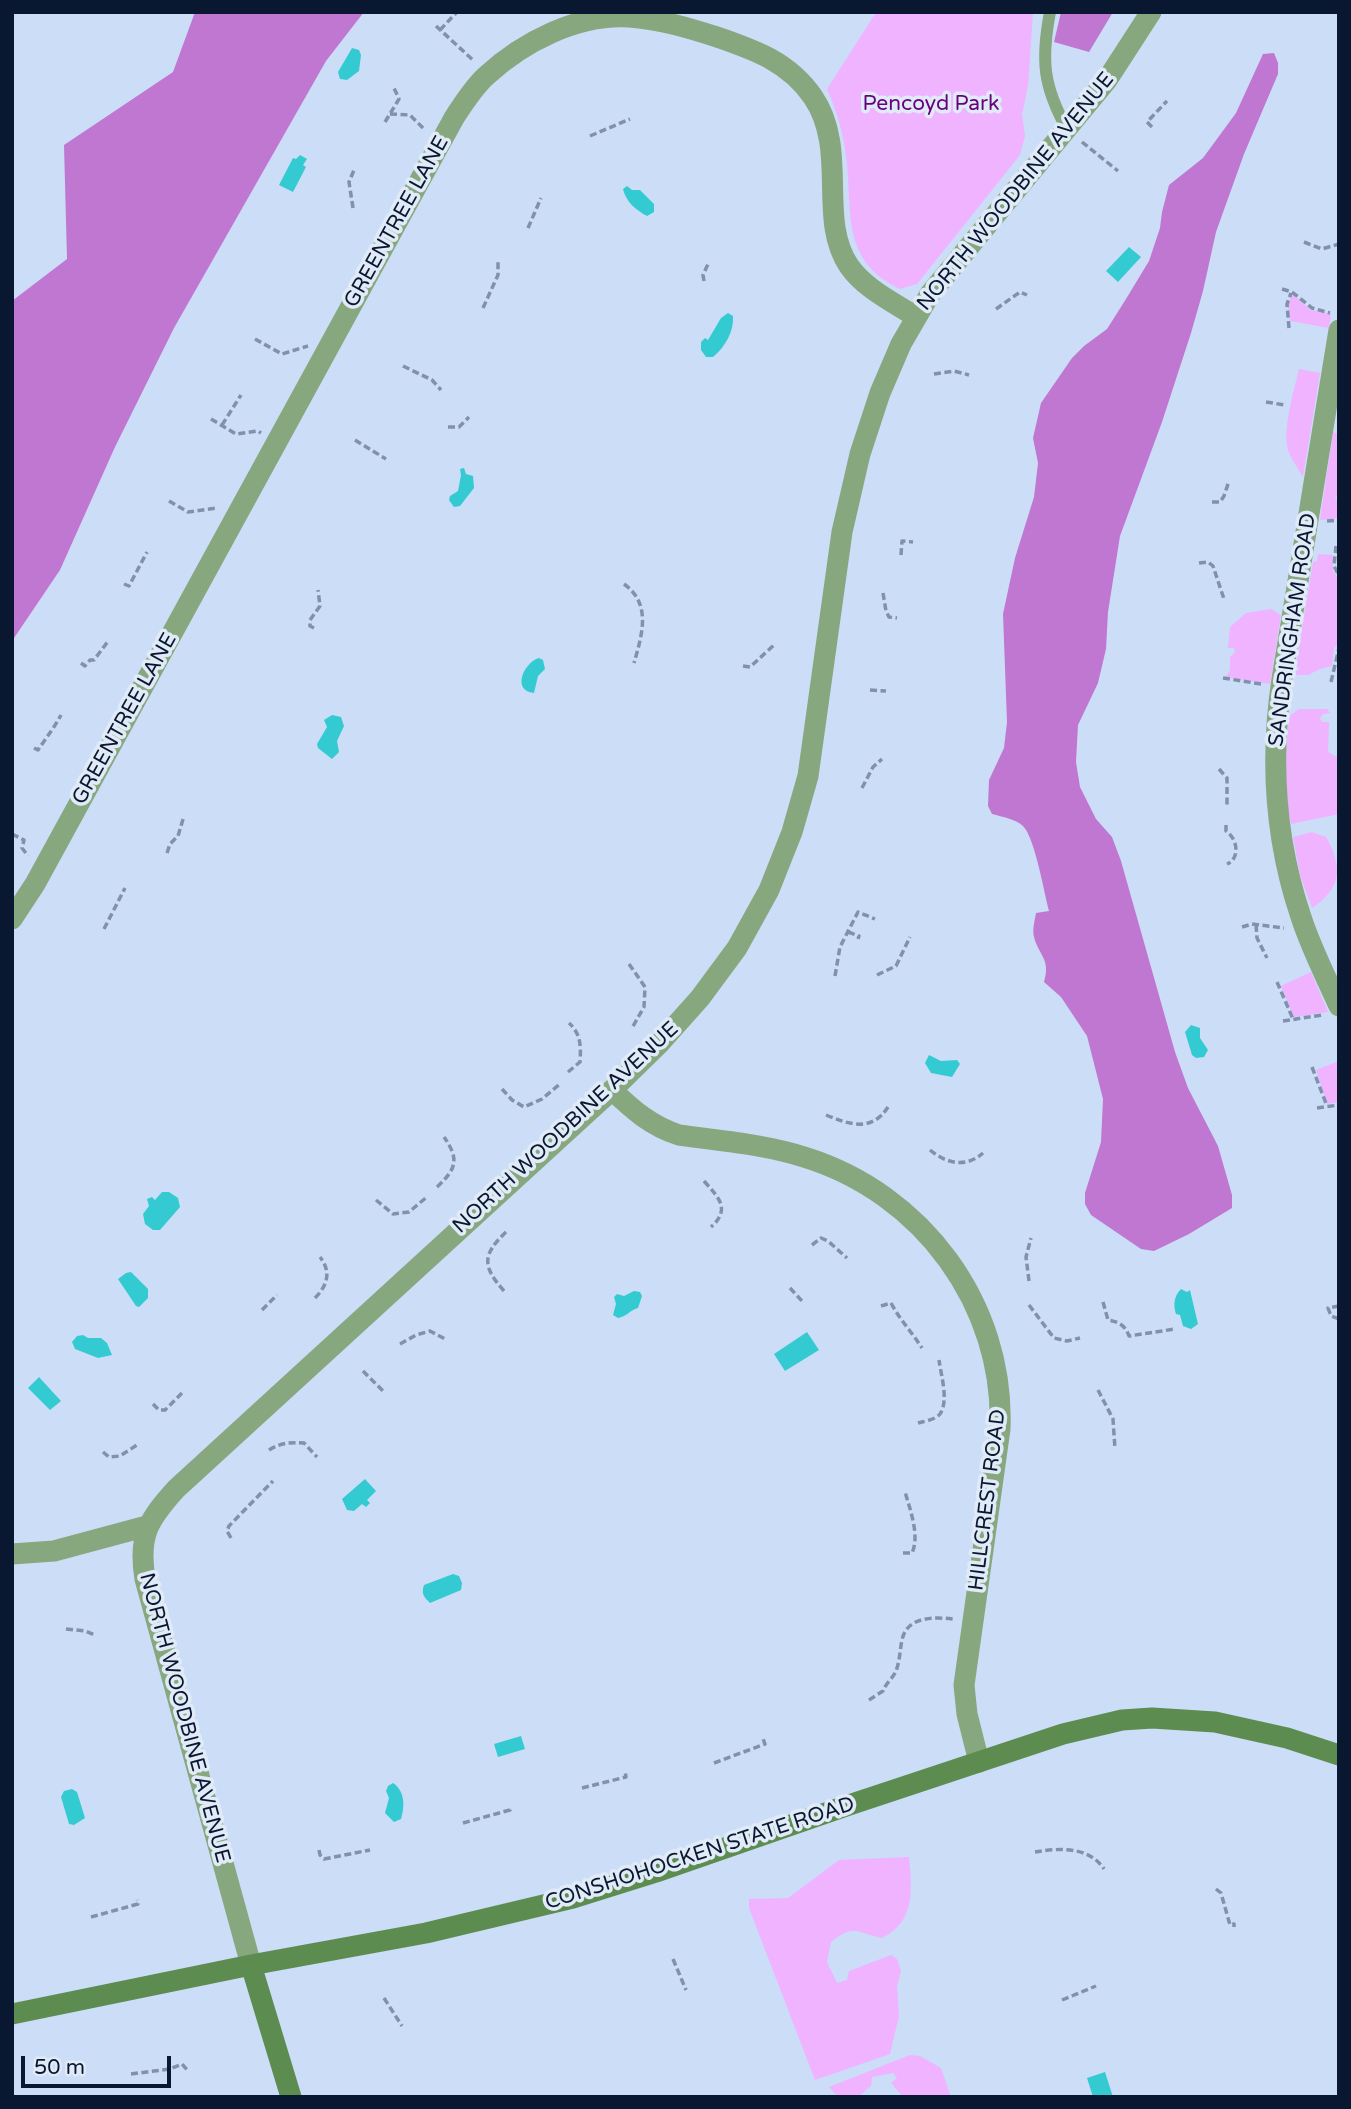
<!DOCTYPE html>
<html>
<head>
<meta charset="utf-8">
<style>
  body { margin:0 }
  #map { position:relative; width:1351px; height:2109px; overflow:hidden; background:#ccddf8; font-family:"Varela Round",sans-serif }
  canvas { display:block }
  .frame { position:absolute; inset:0; border:14px solid #091830; pointer-events:none }
  .scale { position:absolute; left:21px; top:2056px; width:150px; height:32px; box-sizing:border-box; border:4px solid #091830; border-top:0; padding-left:9px; font-size:21px; line-height:24px; white-space:nowrap; color:#091830; -webkit-text-stroke:5px #e1eaf7; paint-order:stroke }
</style>
</head>
<body>
<div id="map">
<canvas width="1351" height="2109"></canvas>
<div class="frame"></div>
<div class="scale">50 m</div>
</div>
<script>
const ctx = document.querySelector('canvas').getContext('2d');
ctx.lineJoin = 'round';
function paint(path, color) {
  ctx.fillStyle = color;
  ctx.fill(path, 'evenodd');
}
function stroke(path, color, width, dash) {
  ctx.strokeStyle = color;
  ctx.lineWidth = width;
  ctx.lineCap = dash ? 'butt' : 'round';
  ctx.setLineDash(dash || []);
  ctx.stroke(path);
}
function write(font, color, halo, rows, align = 'center') {
  ctx.font = font + ' "Varela Round",sans-serif';
  ctx.lineWidth = 7;
  ctx.setLineDash([]);
  ctx.textBaseline = 'middle';
  ctx.strokeStyle = halo;
  ctx.fillStyle = color;
  for (const [text, x, y, turn = 0] of rows) {
    ctx.save();
    ctx.translate(x, y);
    ctx.rotate((+turn || 0) * Math.PI / 180);
    ctx.textAlign = isNaN(turn) ? turn : align;
    if (halo) ctx.strokeText(text, 0, 0);
    ctx.fillText(text, 0, 0);
    ctx.restore();
  }
}
paint(new Path2D(`
  M878 12H1033L1028 86 1022 114 1025 136 1020 155 917 284 900 289C842 261 852 216 847 163 844 136 838 114 827 89L873 17Z
  M1292 294 1311 310 1331 314 1329 328 1290 321 1288 305Z
  M1299 369 1320 373 1303 477C1299 470 1293 462 1289 453 1281 432 1294 391 1299 369Z
  M1333 432 1339 434V492L1335 498 1339 501V518L1320 520Z
  M1318 554 1333 555V571L1339 580V643L1334 648 1332 666 1320 669 1308 675H1295V671L1300 669 1296 665 1313 562 1317 561Z
  M1271 609 1281 615 1270 684 1226 677 1230 670V657L1235 652 1234 648H1228L1230 627 1246 613Z
  M1299 709H1327L1330 713 1323 714 1320 718 1322 722H1329L1328 752 1337 757 1339 814 1291 824C1283 789 1286 751 1289 716Z
  M1312 832 1326 837C1343 867 1342 888 1312 908L1300 875 1293 837Z
  M1311 972 1328 1012 1294 1017 1281 986Z
  M1339 1061V1102L1327 1104 1316 1070Z
  M909 1857C912 1889 916 1921 882 1938 855 1933 856 1923 831 1942L827 1962 837 1983 847 1980 849 1971 891 1955 897 1959 901 1971 897 1986 899 2016 890 2054 815 2080 749 1908V1899L788 1898 839 1860Z
  M910 2055 920 2056 941 2068 951 2097H903L891 2083 897 2078 893 2073 872 2077 871 2086 858 2097H838L829 2087Z`), '#efb3ff');
paint(new Path2D(`
  M195 12H364L326 61 174 328 115 447 60 570 12 641V301L67 259 64 145 173 72Z
  M1061 12H1113L1089 52 1054 42Z
  M1274 53 1278 63V74L1244 154 1216 232 1203 291 1191 333 1162 422 1120 536 1108 612 1106 649 1098 683 1078 725 1076 762 1080 787 1096 819 1112 837 1121 861 1175 1052 1188 1088 1218 1146 1232 1195V1208L1189 1234 1154 1251 1141 1249 1091 1215 1085 1204V1193L1101 1142 1103 1099 1087 1036 1061 997 1044 982C1051 959 1039 956 1034 937 1032 929 1035 920 1036 913L1049 911C1044 892 1035 838 1023 826 1015 819 1003 817 992 814L988 806 989 780 1004 748 1007 722 1003 614 1015 558 1034 497 1038 463 1033 438 1041 403 1072 358 1084 346 1107 329 1126 299 1149 261 1160 228 1162 212 1169 185 1203 158 1236 113 1263 54Z`), '#bf77d2');
paint(new Path2D(`
  M352 48 359 50 361 55 359 71 347 80 340 79 338 72Z
  M300 155 307 159 303 165 306 167 293 192 279 185 293 158 296 159Z
  M627 186 632 190H640L654 204V212L647 216C636 210 626 202 623 189Z
  M1129 247 1141 257 1118 282 1106 271Z
  M728 313 733 316C734 332 725 347 713 357H706L701 350V342L705 338 708 340 721 318Z
  M464 468 466 474 473 476 474 488 460 506 454 507 449 500 450 496 458 491 461 475 460 469Z
  M539 658 543 660 545 669 538 676 534 693C511 691 524 662 539 658Z
  M332 715 341 717 344 726 337 741 339 752 332 759 318 748 317 744 327 727 324 720Z
  M1191 1025 1200 1028V1038L1208 1050 1204 1057 1196 1058 1192 1055 1185 1032Z
  M929 1055 941 1061 957 1060 960 1064 952 1077 931 1073 925 1063Z
  M162 1192H169L178 1198 180 1207 160 1230H153L145 1224 143 1214 149 1206 147 1199 152 1197 155 1200Z
  M131 1272 148 1289V1298L139 1307 136 1306 118 1279 126 1273Z
  M1181 1289 1187 1292 1190 1290 1198 1324 1191 1329 1183 1326 1180 1315 1176 1314C1173 1305 1174 1296 1181 1289Z
  M634 1291 640 1292 642 1296 638 1308C630 1310 626 1317 618 1318L613 1315 616 1304 614 1297 617 1294 624 1296Z
  M807 1332 819 1350 785 1371 774 1354Z
  M83 1335 88 1338H101L107 1343 112 1355 98 1358 75 1349 72 1342 77 1336Z
  M39 1377 61 1401 50 1410 28 1388Z
  M365 1479 376 1491 367 1500 370 1503 366 1507 362 1504 354 1511 347 1510 342 1499Z
  M453 1574 459 1576 462 1583 461 1590 430 1603C424 1597 421 1594 424 1585Z
  M521 1736 525 1749 498 1757 494 1744Z
  M393 1783C405 1791 405 1806 401 1819L394 1822 385 1813 389 1798 386 1791 388 1786Z
  M72 1789 77 1792 85 1818 74 1825 69 1824 61 1797 64 1791Z
  M1105 2072 1113 2097H1093L1087 2078Z`), '#33cbd1');
stroke(new Path2D(`
  M436 26 474 61
  M440 30 457 12
  M390 114 410 115 424 129
  M385 122 399 99 394 88
  M1152 127 1147 122 1167 101
  M590 136 630 119
  M1082 142 1118 171
  M353 208 349 182 354 170
  M528 228 541 198
  M1304 242 1322 249 1339 244
  M704 281 703 275 708 264
  M1282 289 1292 292 1312 308 1330 313
  M483 308 498 275V259
  M996 309 1020 292 1027 295
  M1289 328 1287 304 1291 293
  M255 339 282 354 308 346
  M403 366 432 380 441 390
  M934 374 954 371 969 375
  M1266 402 1285 405
  M211 419 236 434 258 431 261 433
  M222 425 241 395
  M448 427H459L469 417
  M355 440 386 459
  M169 501 188 512 217 508
  M1212 502H1220L1224 496 1229 481
  M1327 521 1339 520
  M1336 546 1334 566 1339 576
  M901 555 902 541 913 542
  M1199 563 1208 562 1213 566 1224 599
  M124 584 129 586 147 552
  M624 584C652 604 642 635 634 663
  M883 593 886 611 889 617 897 618
  M314 628 310 626V620L320 606 318 590
  M81 663 85 666 90 660H94L109 640
  M743 666 750 667 774 645
  M1223 678 1261 684
  M1331 682 1339 648
  M870 690 886 691
  M34 748 38 750C46 738 54 728 61 715
  M1219 769 1227 778V808
  M862 788 873 767 882 759
  M1226 825V831C1237 838 1241 858 1227 864
  M12 834 24 840 22 848 28 856
  M167 853 170 844 178 836 184 816
  M1256 925 1257 938 1267 958
  M1242 927 1252 924 1284 928
  M104 929 125 888
  M848 932 859 936 858 939
  M629 964 645 987 644 1007 632 1028
  M877 975 896 966 910 937
  M835 976 840 947 858 912 875 919
  M1277 982 1293 1019
  M1283 1021 1322 1015
  M1312 1067 1327 1106
  M568 1072 580 1062C581 1046 581 1034 569 1023
  M502 1089 512 1100 524 1107 542 1099 560 1084
  M1317 1108 1339 1105
  M826 1115C850 1125 872 1132 888 1107
  M930 1150C947 1164 966 1168 983 1153
  M704 1181C719 1198 731 1209 711 1227
  M437 1187C456 1169 460 1160 444 1137
  M376 1200 393 1214 409 1212 428 1196
  M812 1245 821 1238 828 1241 847 1258
  M1029 1281 1026 1257 1031 1238
  M790 1288 802 1301
  M504 1291C482 1266 482 1255 506 1232
  M315 1298C327 1286 332 1272 320 1257
  M1103 1302 1108 1320C1119 1322 1125 1325 1129 1336L1175 1329
  M1029 1305 1054 1338 1067 1341 1080 1338
  M881 1306 891 1303C900 1320 911 1331 922 1348
  M1339 1306 1328 1308 1331 1316 1339 1319
  M262 1310 277 1295
  M400 1344 416 1335 430 1331 445 1339
  M363 1371 384 1392
  M1098 1390 1113 1419 1115 1449
  M153 1404 159 1410H165L182 1393
  M918 1423C925 1421 935 1420 940 1414 949 1401 941 1375 939 1360
  M269 1450C280 1443 290 1442 304 1443L317 1457
  M103 1452 109 1457 120 1456 137 1445
  M231 1538 227 1531 229 1526 273 1481
  M903 1553H912C920 1536 910 1509 905 1492
  M66 1629 85 1631 95 1635
  M869 1700 883 1691C886 1682 895 1677 897 1668 900 1659 900 1649 902 1640 907 1616 934 1617 953 1619
  M714 1763 765 1744 762 1736
  M582 1788 626 1777 625 1770
  M463 1823 510 1810 509 1807
  M319 1850 320 1855 324 1859 370 1850
  M1035 1852C1059 1848 1089 1846 1104 1869
  M1216 1889 1221 1893 1230 1925 1234 1924V1927
  M91 1917 138 1904 137 1900
  M673 1959 686 1990
  M384 1998 402 2026
  M1062 2000 1096 1986
  M131 2074 170 2069 182 2064 189 2072`), '#8191ab', 3.5, [7, 3.5]);
stroke(new Path2D(`
  M1050 12C1041 60 1043 86 1067 129`), '#87a77f', 12);
stroke(new Path2D(`
  M1339 330 1282 679C1270 759 1275 840 1301 917 1311 948 1326 977 1339 1006
  M12 919 35 884 454 118C463 104 473 88 486 76 523 42 577 14 629 17 659 19 689 28 717 37 755 50 789 62 813 97 849 150 817 219 849 266 865 289 893 302 916 317
  M612 1090C633 1110 651 1126 679 1135 720 1141 764 1144 804 1157 922 1193 1005 1305 1000 1429L964 1685 967 1714 979 1762
  M12 1554 54 1551 147 1526
  M251 1965 145 1579C138 1536 148 1520 176 1489L612 1090 659 1044 700 998 737 948 769 890 792 832 808 776 842 532 860 454 880 393 901 344 930 294 1107 80 1151 12`), '#87a77f', 21);
stroke(new Path2D(`
  M251 1965 291 2097
  M12 2014 251 1965 426 1933 573 1898 656 1872 846 1806 1063 1734 1122 1720 1152 1718 1215 1722 1287 1738 1339 1755`), '#5d8c50', 21);
write('21px', '#67017c', '#e1eaf7', [
  ["Pencoyd Park",931,104]
]);
write('21px', '#091830', '#e1eaf7', [
  ["NORTH WOODBINE AVENUE",1016,192,-51],
  ["GREENTREE LANE",397,222,-61],
  ["SANDRINGHAM ROAD",1293,630,-82],
  ["GREENTREE LANE",125,719,-61],
  ["NORTH WOODBINE AVENUE",566,1128,-43],
  ["HILLCREST ROAD",988,1500,-83],
  ["NORTH WOODBINE AVENUE",184,1718,75],
  ["CONSHOHOCKEN STATE ROAD",700,1854,-18]
]);
</script>
</body>
</html>
